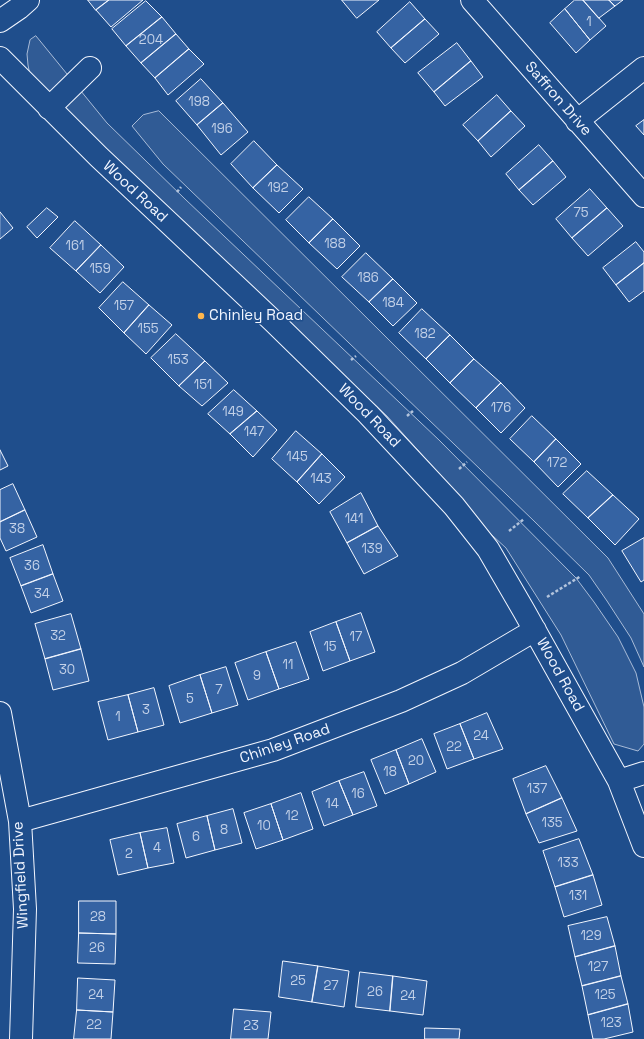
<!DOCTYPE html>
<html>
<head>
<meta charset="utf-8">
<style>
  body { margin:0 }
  canvas { display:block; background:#1f4e8c }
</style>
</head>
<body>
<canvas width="644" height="1039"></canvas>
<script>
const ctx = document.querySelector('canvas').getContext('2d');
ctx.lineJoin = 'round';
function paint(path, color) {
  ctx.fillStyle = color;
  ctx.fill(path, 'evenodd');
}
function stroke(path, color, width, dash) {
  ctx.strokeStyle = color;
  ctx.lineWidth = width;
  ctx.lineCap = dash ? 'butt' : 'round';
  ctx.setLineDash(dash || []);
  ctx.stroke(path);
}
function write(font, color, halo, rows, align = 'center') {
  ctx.font = font + ' "Space Grotesk",sans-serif';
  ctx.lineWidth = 3;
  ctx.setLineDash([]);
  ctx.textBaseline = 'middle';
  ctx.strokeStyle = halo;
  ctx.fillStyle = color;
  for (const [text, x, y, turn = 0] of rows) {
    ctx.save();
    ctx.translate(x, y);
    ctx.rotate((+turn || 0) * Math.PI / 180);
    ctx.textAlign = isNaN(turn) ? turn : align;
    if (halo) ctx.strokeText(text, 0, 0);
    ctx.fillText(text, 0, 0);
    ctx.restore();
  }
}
const built = new Path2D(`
  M36 36 107 123 185 199 439 440 576 578 594 602 618 637 636 673 644 707V744L638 751 614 744 561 635 506 548 481 525 442 477 387 416 102 149 30 75 28 65 27 54 30 40Z
  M159 111 608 558 644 614V667L631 638 607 601 589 575 534 521 163 164 132 126 143 115Z`);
paint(built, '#305b95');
stroke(built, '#a8bbd7', 1);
const building = new Path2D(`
  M88 0H109L96 10Z
  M109 0H143L111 27 96 10Z
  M342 0H379L357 18Z
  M575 0H583L606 26 590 40 565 9Z
  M583 0H609L615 6 599 18Z
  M609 0H623L615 6Z
  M146 1 162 17 126 46 112 29Z
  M410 2 425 19 391 48 377 32Z
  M565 9 590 40 576 53 550 23Z
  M162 17 176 34 141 63 126 46Z
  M425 19 439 34 405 63 391 48Z
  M176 34 189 49 155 78 141 63Z
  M457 43 471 61 434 92 418 73Z
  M189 49 204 64 168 95 155 78Z
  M471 61 483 77 445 106 434 92Z
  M201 79 223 103 197 125 176 101Z
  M497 95 511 111 478 141 463 125Z
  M223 103 248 132 221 155 197 125Z
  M511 111 525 126 491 157 478 141Z
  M644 120V135L636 126Z
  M254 141 277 165 253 188 231 164Z
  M539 145 553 161 519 190 506 174Z
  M553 161 566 177 533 205 519 190Z
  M277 165 303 189 279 213 253 188Z
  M590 189 607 208 572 238 556 219Z
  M309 197 333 219 309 243 286 220Z
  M47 208 58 217 37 238 27 227Z
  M607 208 623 226 588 256 572 238Z
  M0 212 13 228 0 239Z
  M333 219 360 246 337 269 309 243Z
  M75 221 101 245 76 271 50 248Z
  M636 242 644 252V263L616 285 603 268Z
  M101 245 124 267 100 293 76 271Z
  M366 253 393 279 369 302 342 277Z
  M644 263V291L629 302 616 285Z
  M393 279 417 303 393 326 369 302Z
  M123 282 149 305 124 333 99 308Z
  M149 305 172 325 146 354 124 333Z
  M422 309 450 335 426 359 399 333Z
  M176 334 205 361 179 386 151 358Z
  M450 335 474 359 450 383 426 359Z
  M474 359 501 383 476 408 450 383Z
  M205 361 228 383 202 406 179 386Z
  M501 383 525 408 501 433 476 408Z
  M234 390 257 411 230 434 208 414Z
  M257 411 277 430 253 457 230 434Z
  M532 416 556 439 534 462 510 439Z
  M296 431 322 454 297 482 272 459Z
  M556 439 581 464 558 487 534 462Z
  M0 450 8 466 0 470Z
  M322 454 345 477 319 504 297 482Z
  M587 471 613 495 588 518 563 494Z
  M13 484 25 510 0 522V490Z
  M361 493 378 526 347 543 330 512Z
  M613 495 639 519 615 545 588 518Z
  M25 510 37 537 6 551 0 538V522Z
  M378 526 398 556 364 574 347 543Z
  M644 538V580L641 582 622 551Z
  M43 545 53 574 21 586 10 558Z
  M53 574 63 601 31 613 21 586Z
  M361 613 375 652 350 661 336 622Z
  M71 614 81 649 45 659 35 624Z
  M336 622 350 661 323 671 310 632Z
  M296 642 309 679 279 689 266 652Z
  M81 649 89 681 53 690 45 659Z
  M266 652 279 689 248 700 235 663Z
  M226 667 238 705 212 713 200 675Z
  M200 675 212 713 180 723 169 686Z
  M154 688 164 725 138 732 128 695Z
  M128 695 138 732 108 740 98 702Z
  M487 713 503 749 474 759 460 724Z
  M460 724 474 759 447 769 434 734Z
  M422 739 436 772 409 784 396 750Z
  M396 750 409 784 385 794 371 760Z
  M546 766 562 798 526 814 513 779Z
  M364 772 377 806 353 815 339 781Z
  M339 781 353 815 324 826 312 792Z
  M301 793 313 829 283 840 271 804Z
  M562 798 577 831 539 843 526 814Z
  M271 804 283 840 256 849 244 813Z
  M233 809 242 843 215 850 207 816Z
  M207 816 215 850 186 858 177 824Z
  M167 828 174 863 148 868 140 833Z
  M140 833 148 868 118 875 110 840Z
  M579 839 593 875 555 887 543 851Z
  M593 875 602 905 564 917 555 887Z
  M79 901H116V934L79 933Z
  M607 917 615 946 575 957 568 926Z
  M79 933 116 934 115 964 78 963Z
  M615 946 621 976 582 986 575 957Z
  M283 961 318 966 312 1002 279 997Z
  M318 966 349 971 344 1007 312 1002Z
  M360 972 393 976 390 1011 356 1007Z
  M393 976 427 981 423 1015 390 1011Z
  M621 976 628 1004 588 1015 582 986Z
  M78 978 115 980 113 1012 77 1010Z
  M628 1004 633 1032 604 1039H593L588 1015Z
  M234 1009 271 1012 268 1039H231Z
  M77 1010 113 1012 111 1039H74Z
  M425 1028 460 1029 459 1039H425Z`);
paint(building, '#3563a3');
stroke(building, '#f2f6ff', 1);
const minor = new Path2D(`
  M472 0 644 196
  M0 21 19 8 28 0
  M0 58 99 157 273 321 368 414 454 506 488 549 524 611 619 781 644 846
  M49 108 90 68
  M577 121 644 68
  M0 713 20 821 25 909 21 1039
  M619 781 644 773
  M20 821 273 750 401 701 462 673 535 630`);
stroke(minor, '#f2f6ff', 24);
stroke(new Path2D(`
  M177 192 181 187
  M351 360 356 356
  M407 416 413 411
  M459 469 467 462
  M509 531 524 519
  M547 597 581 576`), '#b3c4dc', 2.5, [3, 2]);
stroke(minor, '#1f4e8c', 22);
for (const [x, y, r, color] of [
  [201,316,4,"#ffb74d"]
]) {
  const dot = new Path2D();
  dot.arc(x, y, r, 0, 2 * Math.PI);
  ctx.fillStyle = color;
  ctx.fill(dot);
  stroke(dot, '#1f4e8c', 1.5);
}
write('13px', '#c3d1e8', null, [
  ["1",589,22],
  ["204",151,40],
  ["198",199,102],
  ["196",222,129],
  ["192",278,188],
  ["75",581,213],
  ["188",335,244],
  ["161",75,246],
  ["159",100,269],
  ["186",368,278],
  ["184",393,303],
  ["157",124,306],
  ["155",148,329],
  ["182",425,334],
  ["153",178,360],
  ["151",203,385],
  ["176",501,408],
  ["149",233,412],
  ["147",254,432],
  ["145",297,457],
  ["172",557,463],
  ["143",321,479],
  ["141",354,519],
  ["38",17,529],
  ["139",372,549],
  ["36",32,566],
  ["34",42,594],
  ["32",58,636],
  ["17",356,637],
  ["15",330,647],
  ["11",288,665],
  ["30",67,670],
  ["9",257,676],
  ["7",219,690],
  ["5",190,699],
  ["3",146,710],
  ["1",118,717],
  ["24",481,736],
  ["22",454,747],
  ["20",416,761],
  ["18",390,772],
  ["137",537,789],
  ["16",358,794],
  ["14",332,804],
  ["12",292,816],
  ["135",552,823],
  ["10",264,826],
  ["8",224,830],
  ["6",196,837],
  ["4",157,848],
  ["2",129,854],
  ["133",568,863],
  ["131",578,896],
  ["28",98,917],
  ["129",591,936],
  ["26",97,948],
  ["127",598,967],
  ["25",298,981],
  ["27",331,986],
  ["26",375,992],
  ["24",96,995],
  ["125",605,995],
  ["24",408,996],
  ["123",611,1023],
  ["22",94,1025],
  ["23",251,1026]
]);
write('15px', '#f2f6ff', '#1f4e8c', [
  ["Saffron Drive",558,99,49],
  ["Wood Road",135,192,43],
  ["Wood Road",369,416,46],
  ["Wood Road",560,675,61],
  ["Chinley Road",285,744,-19],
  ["Wingfield Drive",21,875,-93]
]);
write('15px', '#f2f6ff', '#1f4e8c', [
  ["Chinley Road",209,316]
], 'left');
</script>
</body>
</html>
